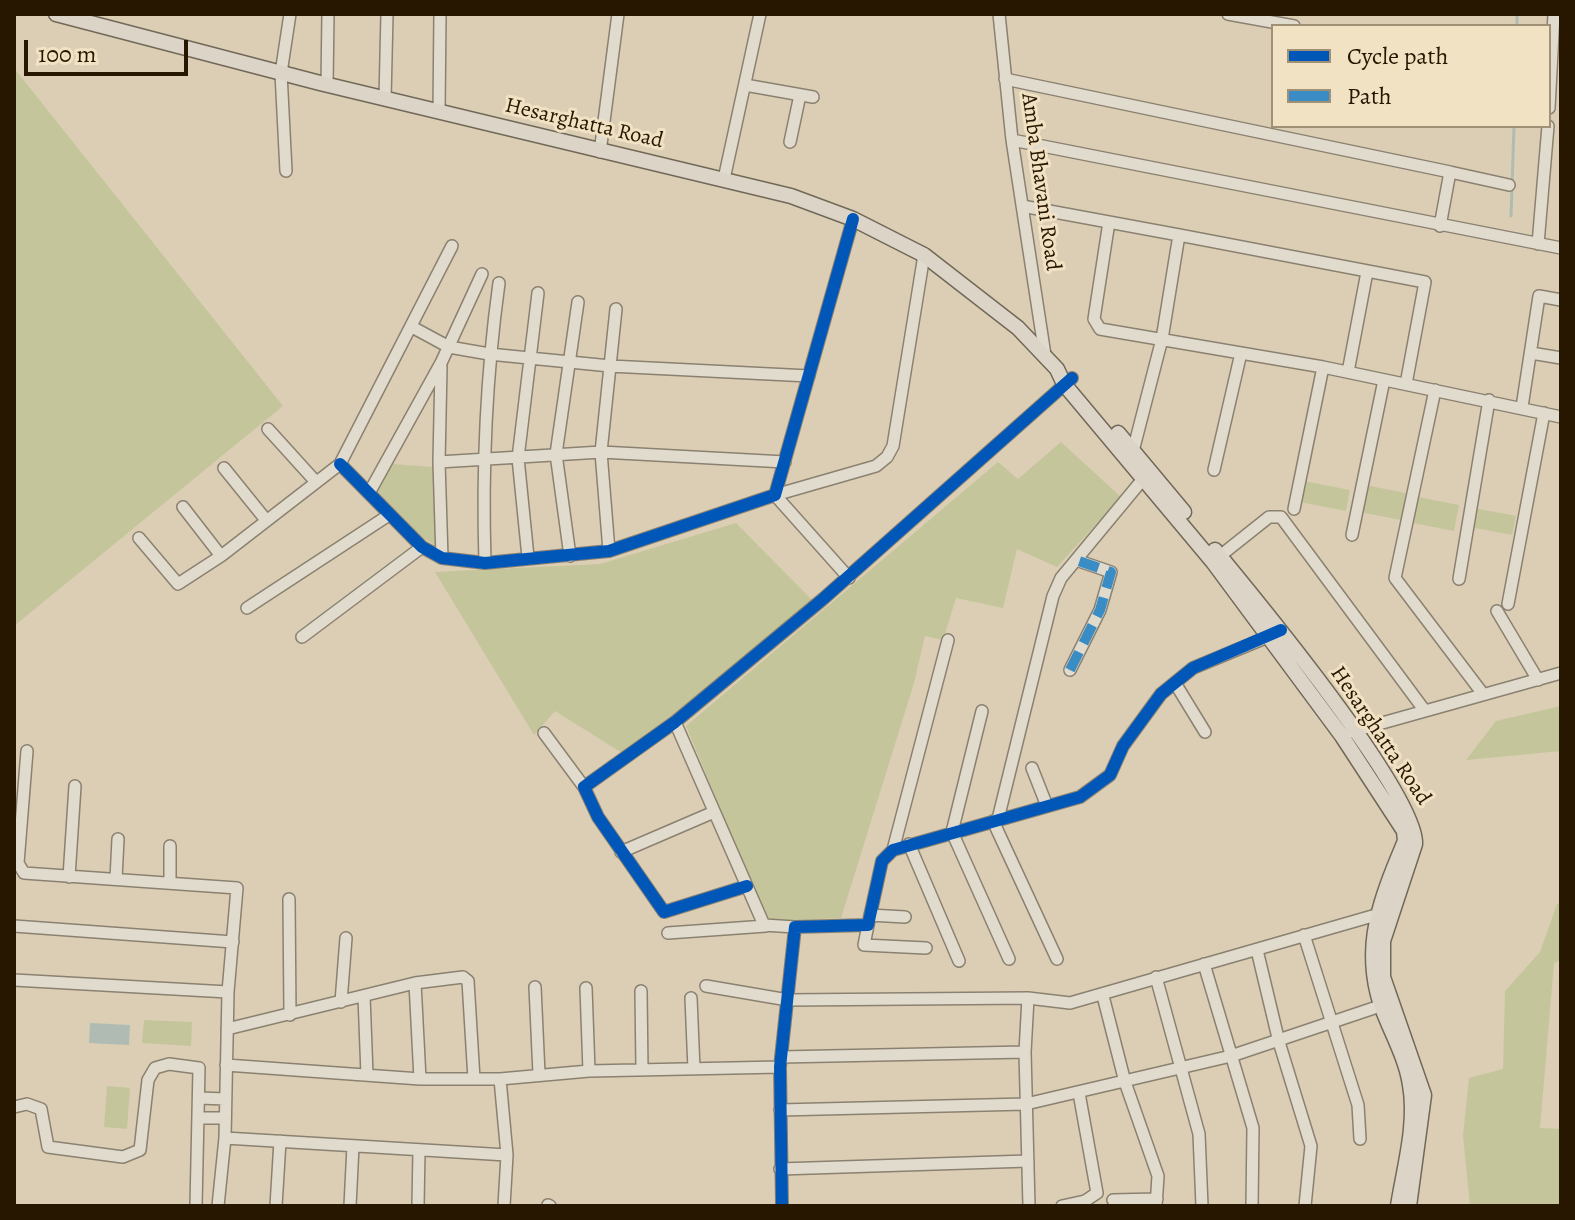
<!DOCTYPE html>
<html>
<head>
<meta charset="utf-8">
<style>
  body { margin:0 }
  #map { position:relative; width:1575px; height:1220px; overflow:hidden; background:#dbceb4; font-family:Alegreya,serif }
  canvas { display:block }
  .frame { position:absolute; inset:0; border:16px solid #271600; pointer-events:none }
  .legend { position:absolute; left:1271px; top:24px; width:280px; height:104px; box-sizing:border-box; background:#f1e2c4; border:2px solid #a09076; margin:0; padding:10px 14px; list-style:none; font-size:24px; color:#271600 }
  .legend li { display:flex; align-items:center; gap:16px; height:40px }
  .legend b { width:40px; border:2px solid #a09076 }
  .scale { position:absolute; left:24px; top:40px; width:164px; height:36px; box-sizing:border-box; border:4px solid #271600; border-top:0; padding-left:10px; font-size:24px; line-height:28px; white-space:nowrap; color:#271600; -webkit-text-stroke:6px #f1e2c4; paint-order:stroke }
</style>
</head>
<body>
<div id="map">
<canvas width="1575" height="1220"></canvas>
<div class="frame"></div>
<ul class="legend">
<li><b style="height:10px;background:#0057b8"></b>Cycle path</li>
<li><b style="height:10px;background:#3a8cc4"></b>Path</li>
</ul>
<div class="scale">100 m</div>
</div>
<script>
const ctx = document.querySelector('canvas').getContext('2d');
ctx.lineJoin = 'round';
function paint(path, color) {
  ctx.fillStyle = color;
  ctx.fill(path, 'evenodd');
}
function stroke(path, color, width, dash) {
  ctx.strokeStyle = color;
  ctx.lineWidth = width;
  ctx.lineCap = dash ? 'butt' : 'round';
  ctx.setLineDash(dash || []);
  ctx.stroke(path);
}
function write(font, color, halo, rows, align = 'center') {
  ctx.font = font + ' Alegreya,serif';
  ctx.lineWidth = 6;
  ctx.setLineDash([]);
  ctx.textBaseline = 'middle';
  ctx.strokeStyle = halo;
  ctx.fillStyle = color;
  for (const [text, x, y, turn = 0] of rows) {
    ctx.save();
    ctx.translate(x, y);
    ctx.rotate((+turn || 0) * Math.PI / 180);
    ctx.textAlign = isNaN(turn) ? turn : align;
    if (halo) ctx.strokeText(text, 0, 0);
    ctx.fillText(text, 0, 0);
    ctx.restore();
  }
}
paint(new Path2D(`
  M14 68 283 406 14 626Z
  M1061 442 1121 497 1057 567 1017 549 1003 608 956 598 943 640 925 636 914 683 841 918 767 922 686 726 998 462 1018 479Z
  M393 464 433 467 435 545 418 535 375 495Z
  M1304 481 1350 490 1346 511 1300 502Z
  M1365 485 1406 493 1401 520 1360 512Z
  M1418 497 1459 505 1454 531 1413 523Z
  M1474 508 1516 516 1512 535 1470 527Z
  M736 523 814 602 627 756 555 711 534 735 435 572 600 564Z
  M1561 706V751L1466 760 1496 721Z
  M1561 903V960L1554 963 1540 1128 1561 1129V1206H1470L1463 1136 1469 1078 1503 1069 1505 991 1540 952 1557 904Z
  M144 1020 192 1022 191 1046 142 1043Z
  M107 1086 130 1088 127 1129 104 1127Z`), '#c5c59c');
paint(new Path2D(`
  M90 1023 130 1025 129 1045 89 1043Z`), '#b0bcb3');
stroke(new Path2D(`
  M1517 26V14
  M1511 216 1514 126`), '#b0bcb3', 3);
const minor = new Path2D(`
  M999 14 1012 140 1045 355
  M1228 14 1294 26
  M1005 79 1450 172 1440 226
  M327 85 328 14
  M745 85 813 97
  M385 99 387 14
  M1549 108 1554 14
  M439 112 440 14
  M1012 140 1561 248
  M790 142 800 95
  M600 152 618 14
  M286 171 281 73 290 14
  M1450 172 1509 185
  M724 179 760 14
  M1022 206 1179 235
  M1109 222 1094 319 1100 329 1323 367 1561 417
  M1538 244 1548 126
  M412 327 449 347 489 354 610 366 809 376
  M1531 353 1561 358
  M1348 372 1367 272
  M1435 390 1395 578 1483 694
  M1522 407 1539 296 1561 300
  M268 429 316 482
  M1132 455 1162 339 1179 235 1425 282 1406 384
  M439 462 441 367
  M340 464 422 547 442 558 485 563 609 551 775 495 853 219
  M224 468 266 520
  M1214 470 1241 353
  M369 493 441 363 482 274
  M183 507 221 556
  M1294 509 1323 367
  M1352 535 1384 380
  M139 538 178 584 221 556 340 464 452 246
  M609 551 601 452 616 309
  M570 556 556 454 578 302
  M1220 556 1269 517H1281L1425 711
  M528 557 518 458 538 293
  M442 558 439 462 601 452 785 462
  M485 563C482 468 486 377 499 283
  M849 578 775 495 876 466 887 457 893 446 924 255
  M1459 579 1489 400
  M1508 604 1544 413
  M247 608 389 515
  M1497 611 1538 680
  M302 637 422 547
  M1070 670 1100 610 1111 572 1076 560
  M1175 683 1205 732
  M982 711 952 832 1009 959
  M675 722 764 925 795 927
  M1350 732 1561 673
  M544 733 584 787
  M27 751 18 863 24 873 237 888 228 992 225 1138 218 1206
  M1032 768 1047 806
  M998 819 1053 596 1061 578 1143 479
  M993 821 1057 959
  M909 844 959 961
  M893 850 948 640
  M621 852 714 812
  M69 877 75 786
  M116 879 118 839
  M170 882V846
  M747 886 664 912 598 817 584 787 675 722 823 599 1072 378
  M289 899 290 1015
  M870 915 905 917
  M868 925 864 945 926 948
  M14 926 233 942
  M668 933 766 926
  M1304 935 1358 1105 1360 1139
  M1257 950 1279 1042 1311 1146 1305 1206
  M1204 964 1253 1128 1252 1206
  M1156 977 1199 1134 1202 1206
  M14 980 228 992
  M415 983 420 1079
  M706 986 788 1000 1028 998 1070 1003 1376 915
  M535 987 539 1074
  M586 988 589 1071
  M641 991 642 1070
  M364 996 367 1075
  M1103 996 1125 1082 1158 1176 1156 1206
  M691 998 694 1069
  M341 1002 346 938
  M227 1029 415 983 463 977 468 981 474 1079H500L507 1155 504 1206
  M1025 1052 1029 1206
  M781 1057 1025 1052 1028 998
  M226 1065 420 1079H474
  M500 1079 589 1071 780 1067
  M200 1098 225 1099
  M14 1107 27 1104 41 1109 48 1147 123 1157 140 1150 148 1080 155 1068 169 1064 199 1068 196 1206
  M780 1110 1026 1104 1231 1056 1389 1003
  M199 1118H225
  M225 1138 507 1155
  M780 1169 1028 1161
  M1113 1200 1157 1199
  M548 1205 550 1206
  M276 1206 280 1141
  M350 1206 353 1146
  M418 1206 419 1150
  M782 1206 780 1067 795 927 868 925 882 861 893 850 1080 797 1110 775 1123 746 1161 694 1193 668 1275 634
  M1062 1206 1085 1201 1097 1193 1079 1093`);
const major = new Path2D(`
  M56 14 320 83 791 196 853 219 924 255 1018 328 1057 369 1064 384 1213 562 1342 736 1404 831 1405 841C1382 896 1361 945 1381 1005 1390 1031 1406 1057 1410 1085 1417 1124 1404 1168 1398 1206
  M1118 433 1184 512
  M1215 550C1253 596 1418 795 1415 844L1383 941V977L1424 1095 1409 1206`);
stroke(minor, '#8b8170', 14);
stroke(major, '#716858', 17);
stroke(minor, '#e1dbce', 11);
stroke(major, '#dcd5c7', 14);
stroke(new Path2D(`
  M1070 670 1100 610 1111 572 1076 560`), '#3a8cc4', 10, [20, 10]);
stroke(new Path2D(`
  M340 464 422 547 442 558 485 563 609 551 775 495 853 219
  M747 886 664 912 598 817 584 787 675 722 823 599 1072 378
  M782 1206 780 1067 795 927 868 925 882 861 893 850 1080 797 1110 775 1123 746 1161 694 1193 668 1281 630`), '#0057b8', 12);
write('22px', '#271600', '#f1e2c4', [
  ["Hesarghatta Road",584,124,13],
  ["Amba Bhavani Road",1040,182,82],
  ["Hesarghatta Road",1380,736,56]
]);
</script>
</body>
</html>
